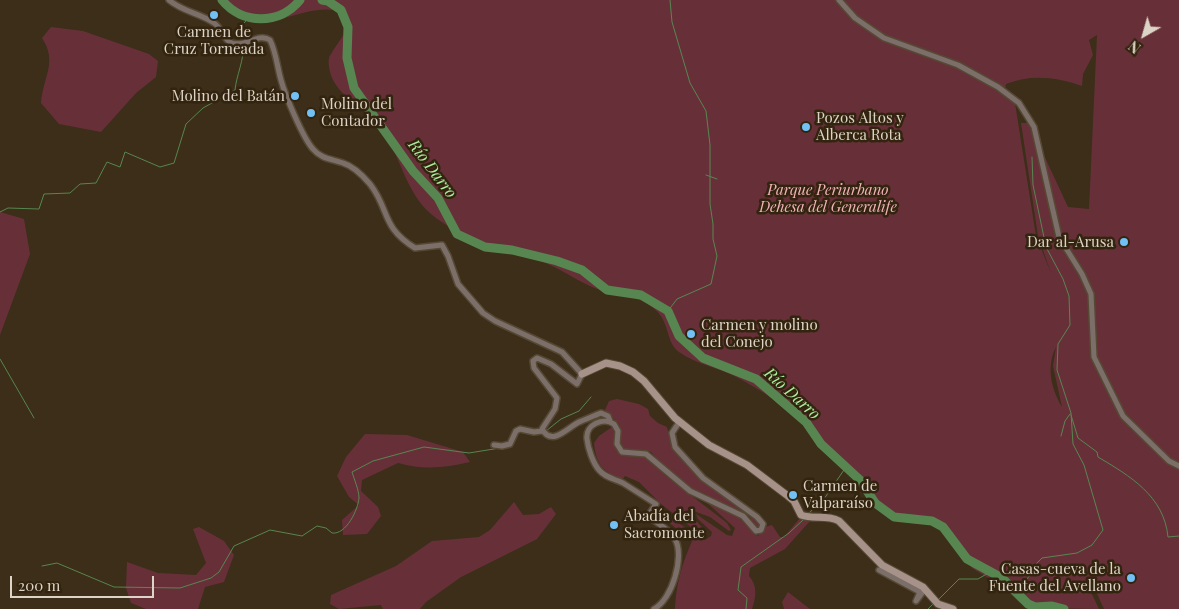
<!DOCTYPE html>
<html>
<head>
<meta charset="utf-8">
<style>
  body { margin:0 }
  #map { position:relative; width:1179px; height:609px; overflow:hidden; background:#3c2e18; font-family:"Playfair Display",serif }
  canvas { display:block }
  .north { position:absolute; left:1119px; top:10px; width:50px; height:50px; -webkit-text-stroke:4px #32240e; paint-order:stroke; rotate:218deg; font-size:14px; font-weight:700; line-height:20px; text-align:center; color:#ddd4c7 }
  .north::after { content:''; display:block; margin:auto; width:18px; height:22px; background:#ddd4c7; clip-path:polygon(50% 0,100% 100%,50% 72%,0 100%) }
  .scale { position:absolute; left:10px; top:576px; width:144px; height:22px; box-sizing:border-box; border:2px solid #ddd4c7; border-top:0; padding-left:6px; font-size:15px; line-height:18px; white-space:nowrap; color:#ddd4c7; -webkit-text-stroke:4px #32240e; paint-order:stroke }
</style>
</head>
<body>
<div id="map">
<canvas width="1179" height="609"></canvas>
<div class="north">N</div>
<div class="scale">200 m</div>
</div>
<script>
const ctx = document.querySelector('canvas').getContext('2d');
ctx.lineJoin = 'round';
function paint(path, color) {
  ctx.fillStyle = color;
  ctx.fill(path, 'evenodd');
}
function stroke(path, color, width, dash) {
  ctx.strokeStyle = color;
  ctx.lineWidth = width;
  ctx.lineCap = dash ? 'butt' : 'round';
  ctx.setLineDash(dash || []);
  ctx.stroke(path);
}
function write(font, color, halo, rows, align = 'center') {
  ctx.font = font + ' "Playfair Display",serif';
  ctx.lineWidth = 5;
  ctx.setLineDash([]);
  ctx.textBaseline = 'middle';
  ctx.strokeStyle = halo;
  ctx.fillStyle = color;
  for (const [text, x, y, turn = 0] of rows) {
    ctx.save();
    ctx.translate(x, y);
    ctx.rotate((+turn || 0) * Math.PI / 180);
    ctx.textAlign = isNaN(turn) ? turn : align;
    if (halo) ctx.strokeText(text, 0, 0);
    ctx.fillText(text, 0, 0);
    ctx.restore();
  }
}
paint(new Path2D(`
  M217 0H1179V609H1104L1092 583 1090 590 1099 609 1037 608 1020 603 1003 587 972 568 937 527 929 522 895 516 879 506C866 488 849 474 834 459 819 444 807 428 792 414 778 400 759 390 742 380 722 368 697 365 679 352 663 340 673 318 646 303 632 295 613 295 597 289 578 282 562 269 543 262 506 248 462 240 431 214 405 192 400 153 380 127 365 108 336 96 330 72 329 67 328 63 329 58 333 47 357 25 343 13 315 0 279 28 248 20 236 17 227 8 217 0ZM1097 35 1089 209 1068 207 1029 123H1021L1038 236 1051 273 1036 236 1015 103 1005 89 1006 84C1031 74 1057 77 1082 86L1083 74 1093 55 1089 40ZM1056 347 1053 366 1062 407C1051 388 1046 367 1056 347Z
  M51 27 83 31 149 54 158 61 156 77 136 93 101 132 59 124 41 103C43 77 58 62 42 38Z
  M0 212 24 219 30 254 0 335Z
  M617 399 639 404 648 409 650 416 658 423 667 427C676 470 720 493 754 517L759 522V527L755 526 748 515 692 490 662 465 651 452 644 450 627 451 622 449 619 443 621 432 619 424 605 410 609 401Z
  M612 427 615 435 616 450 621 454 643 456 653 462 665 475 727 523 731 530 729 531 710 517 691 510 689 513 707 533 705 536 700 534 661 504 639 482 625 476 622 480C603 472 596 464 594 443L599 436Z
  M365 434 407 435 463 452 470 462C445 468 423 470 398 463L362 480 361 491 378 507 381 516 367 534 343 535 342 520 359 505 349 497 337 476 346 457Z
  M704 500 735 514 744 520 758 536 765 527 772 525 780 537H784L801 517 810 521 785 549 750 568 749 576C758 586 756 597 752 609H675C676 584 682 564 692 541L657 513 658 510 705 540 711 536 712 532 698 519 696 514 727 535 732 536 735 528Z
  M514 502 523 515 539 514 551 507 556 514 537 539 461 577 426 602 420 609H383L381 605 339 609 330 604 331 595 396 566 432 541 479 537 490 530Z
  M199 527 224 541 234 555 224 582 205 587 198 609H146L131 603 126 588 127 562 158 573 196 575 206 563 193 529Z
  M788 592 810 609H784L782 602Z`), '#673039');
stroke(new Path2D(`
  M242 42 238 29 248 19
  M706 175 717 179
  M0 212 8 208 39 209 44 194 70 193 80 184 96 183 107 162 120 167 125 152 160 167 174 163 186 124 203 108 235 90C236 77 245 57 243 46
  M668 311 677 299 711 284 717 256 713 239V224L710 204V145L706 111 690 83 672 22 670 0
  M0 359 34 418
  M1071 415 1078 438 1097 452 1098 457C1130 476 1164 496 1168 537L1179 536
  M546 431 561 419 579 411 591 397
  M1061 436 1065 421 1070 414
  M809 513 824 499 846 467
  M42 566 57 563 114 587 180 588 211 578 219 572 234 546 270 530 302 536 317 526 326 528 332 533C346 535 358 510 359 498 359 490 354 479 352 472L373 461 424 447 469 453 500 448
  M1018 596 1035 565 1042 558 1077 553 1092 545 1103 530 1084 465 1073 444 1071 413 1057 370 1058 344 1070 325 1069 296 1063 279 1046 247 1033 185 1032 157
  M938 600 959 579H978L990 572
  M746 609 747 598 738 590 741 567 789 533 803 520
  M928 609 933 604`), '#588651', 1);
stroke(new Path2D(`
  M222 0C242 25 280 25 300 0
  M322 0 328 1 341 10 348 27 347 58 354 88 413 171 438 198 457 234 485 247 512 250 557 261 582 270 607 290 641 295 668 311 679 336 703 358 756 379 806 422 821 444 860 480 875 503 894 517 932 521 943 527 967 559 1002 578 1028 604 1035 607 1052 606 1064 609`), '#588651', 9);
const street = new Path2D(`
  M169 0C183 12 200 13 214 23 222 28 223 40 232 43 245 48 258 32 270 40 276 52 277 66 281 80 285 95 303 138 313 149 321 159 332 159 343 163 353 166 364 177 370 184 390 210 381 227 415 248L442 245 448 256 458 284 483 313 495 321 562 352 582 374 577 384 551 364 537 358 533 361 534 368 557 398 555 409 542 429C552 447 567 428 579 422 586 419 594 416 601 413L608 416 610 421
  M839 0 855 18 884 38 958 65 998 87 1019 103 1034 127 1059 237 1082 274 1091 294 1094 357 1123 416 1169 461 1179 466
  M494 445 502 446 510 444 516 431 520 429 534 432 542 431
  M879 570 920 592 916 601 925 589
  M654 609C672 600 685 556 675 539 669 529 657 523 648 516L656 504C645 497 634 490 623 483 615 479 606 478 600 471 593 464 588 448 587 439 585 424 604 417 614 424L618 431 617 444 622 452 646 454 690 491 743 516 756 531 761 530 763 524 757 517 703 478 675 447 672 433 680 421`);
const secondary = new Path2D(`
  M582 374 606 363 620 366 633 372 644 381 675 418 709 445 747 465 788 496 794 501 801 515C814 520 826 514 839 521L882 565 923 587 938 604 953 609`);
stroke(street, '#564934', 8);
stroke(secondary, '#564934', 9);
stroke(street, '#7c6f6a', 5);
stroke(secondary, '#a7928a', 7);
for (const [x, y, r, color] of [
  [214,15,5,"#71c1f5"],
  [295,96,5,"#71c1f5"],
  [311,113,5,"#71c1f5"],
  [806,127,5,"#71c1f5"],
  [1124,242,5,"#71c1f5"],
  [691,334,5,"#71c1f5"],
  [793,495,5,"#71c1f5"],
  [614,525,5,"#71c1f5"],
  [1131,578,5,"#71c1f5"]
]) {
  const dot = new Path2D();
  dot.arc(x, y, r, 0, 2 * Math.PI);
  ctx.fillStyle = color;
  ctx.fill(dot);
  stroke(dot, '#32240e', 2);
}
write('15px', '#ddd4c7', '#32240e', [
  ["Carmen de",214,32,"center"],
  ["Cruz Torneada",214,49,"center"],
  ["Molino del Batán",285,96,"right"],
  ["Molino del",321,104],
  ["Contador",321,121],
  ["Pozos Altos y",816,118],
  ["Alberca Rota",816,135],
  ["Dar al-Arusa",1114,242,"right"],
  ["Carmen y molino",701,325],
  ["del Conejo",701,342],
  ["Carmen de",803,486],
  ["Valparaíso",803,503],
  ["Abadía del",624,516],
  ["Sacromonte",624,533],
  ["Casas-cueva de la",1121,569,"right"],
  ["Fuente del Avellano",1121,586,"right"]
], 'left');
write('italic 15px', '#f2b3bb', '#32240e', [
  ["Parque Periurbano",828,190],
  ["Dehesa del Generalife",828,207]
]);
write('italic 16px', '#aceea1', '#32240e', [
  ["Río Darro",432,169,53],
  ["Río Darro",792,394,42]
]);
</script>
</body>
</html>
